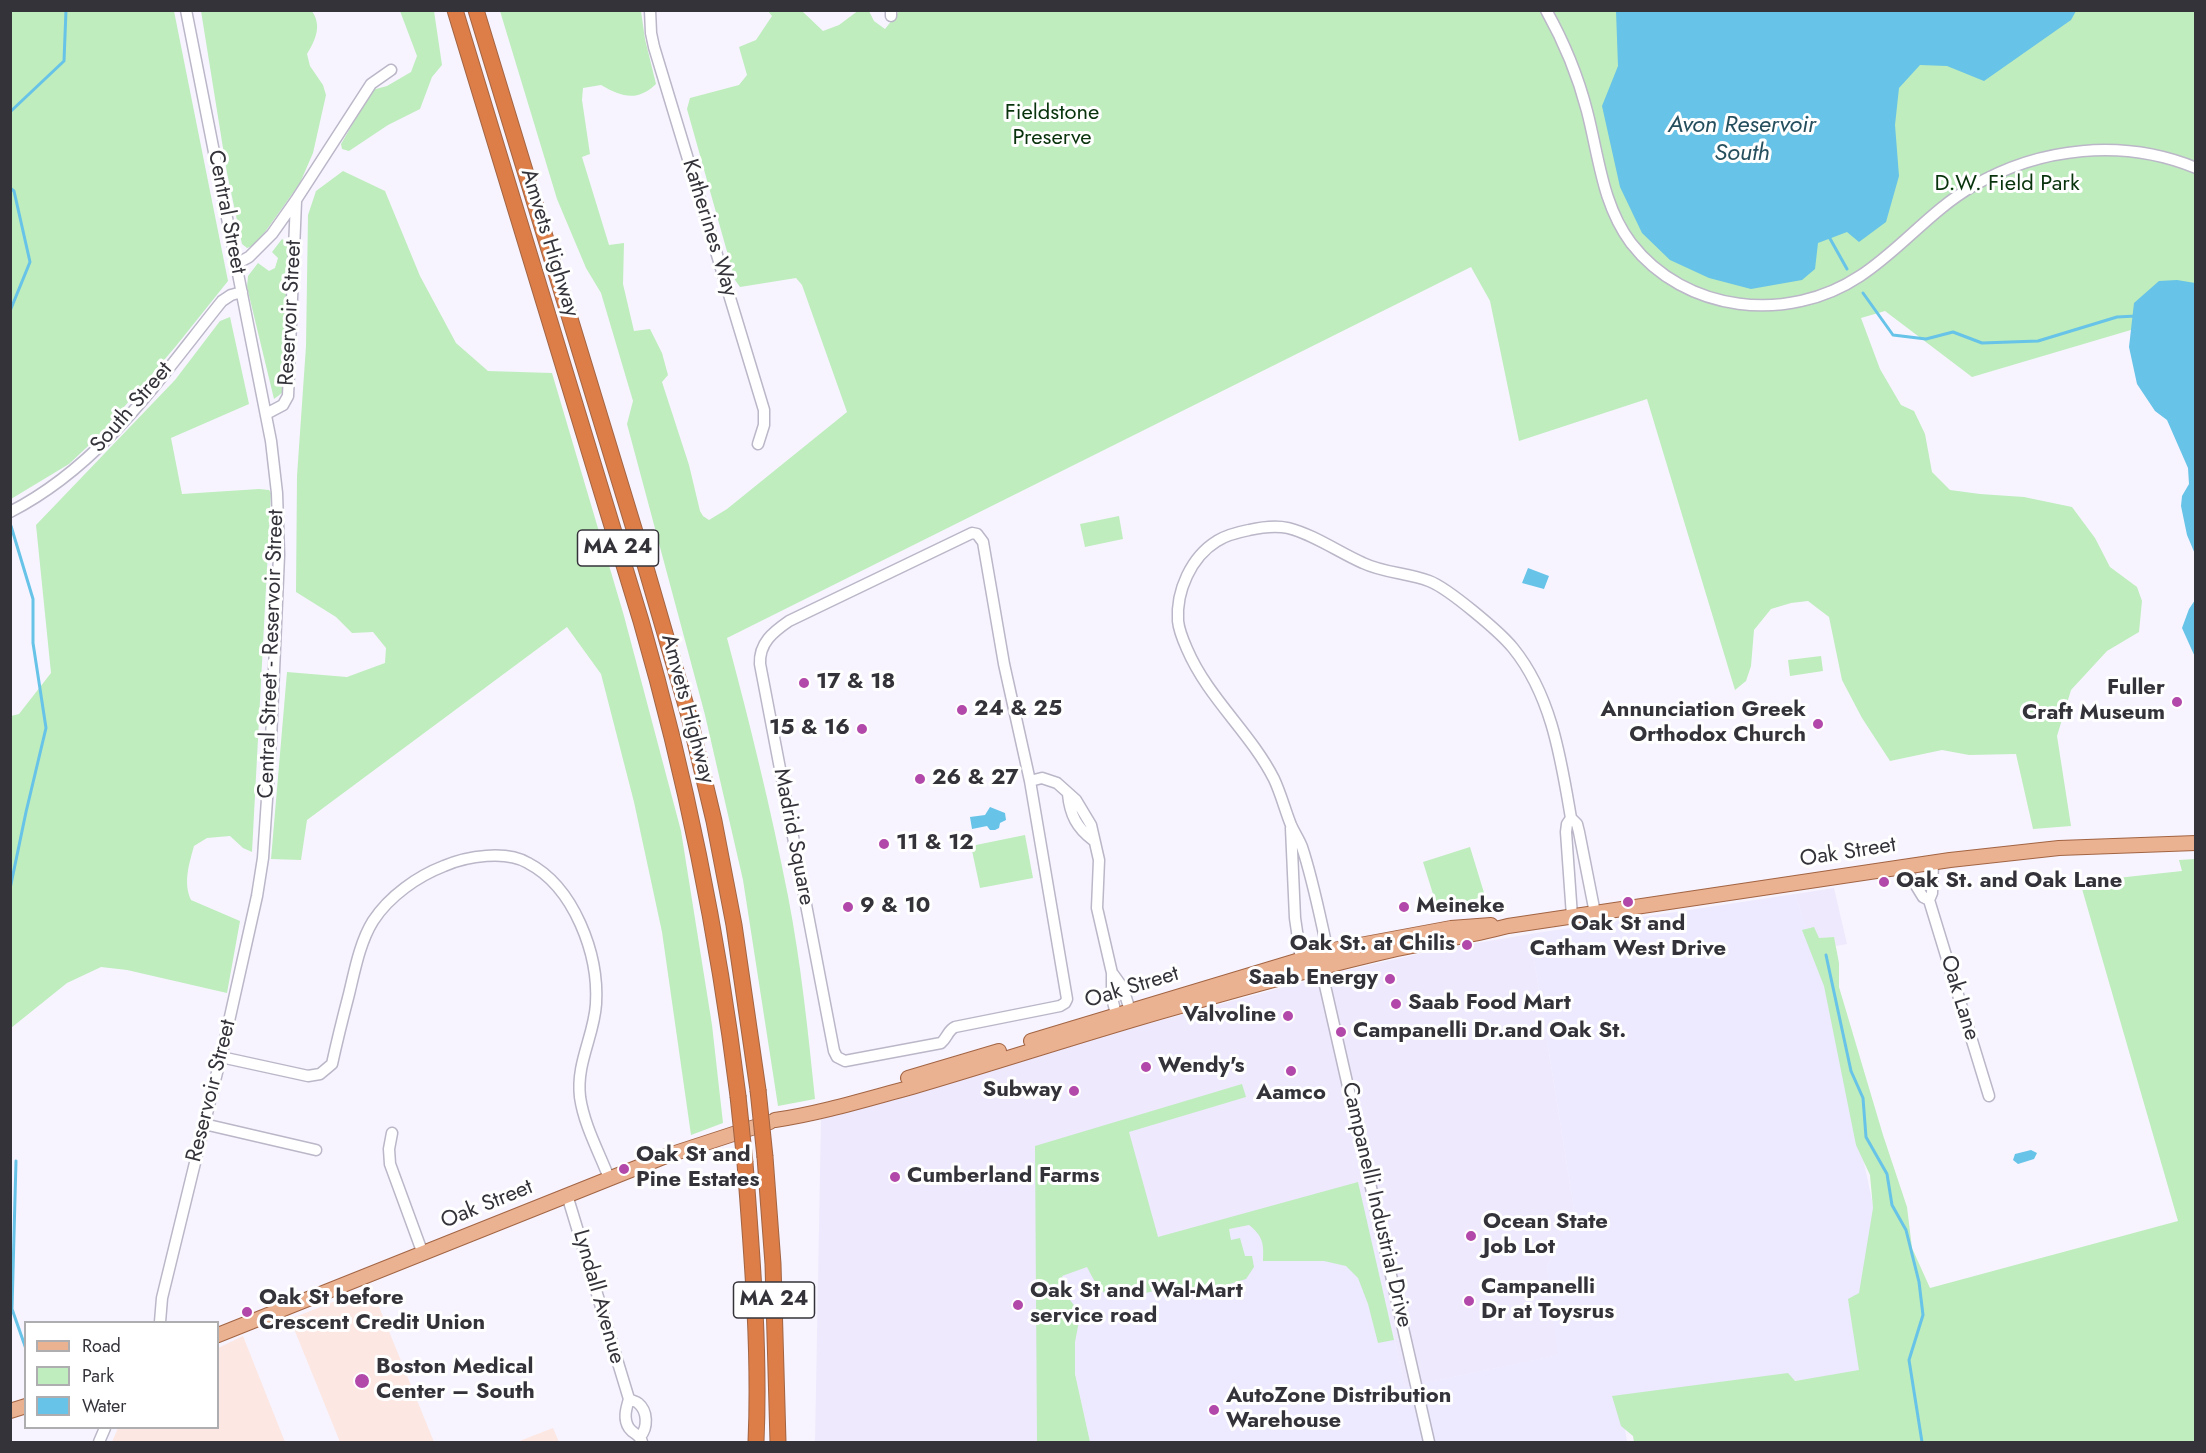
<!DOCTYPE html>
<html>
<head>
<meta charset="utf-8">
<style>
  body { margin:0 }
  #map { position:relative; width:2206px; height:1453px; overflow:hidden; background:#f7f4ff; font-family:Jost,sans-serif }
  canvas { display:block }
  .frame { position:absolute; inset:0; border:12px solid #35333a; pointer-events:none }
  .legend { position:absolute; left:24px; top:1321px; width:195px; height:108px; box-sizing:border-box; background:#fff; border:2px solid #aeadb0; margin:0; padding:8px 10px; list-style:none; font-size:18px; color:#35333a }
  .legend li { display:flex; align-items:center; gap:12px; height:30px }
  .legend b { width:30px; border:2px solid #aeadb0 }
</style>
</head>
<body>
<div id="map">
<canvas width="2206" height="1453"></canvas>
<div class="frame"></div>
<ul class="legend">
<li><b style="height:8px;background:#ebb291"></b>Road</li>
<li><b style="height:16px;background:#bfedbe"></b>Park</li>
<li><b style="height:16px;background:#67c3e7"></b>Water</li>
</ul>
</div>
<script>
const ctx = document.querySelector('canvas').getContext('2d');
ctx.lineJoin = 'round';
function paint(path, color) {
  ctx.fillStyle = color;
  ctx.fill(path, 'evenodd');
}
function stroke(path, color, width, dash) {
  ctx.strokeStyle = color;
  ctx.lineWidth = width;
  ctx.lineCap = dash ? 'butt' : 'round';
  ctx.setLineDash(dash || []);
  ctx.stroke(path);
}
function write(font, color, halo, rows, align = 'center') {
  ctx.font = font + ' Jost,sans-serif';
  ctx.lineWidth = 6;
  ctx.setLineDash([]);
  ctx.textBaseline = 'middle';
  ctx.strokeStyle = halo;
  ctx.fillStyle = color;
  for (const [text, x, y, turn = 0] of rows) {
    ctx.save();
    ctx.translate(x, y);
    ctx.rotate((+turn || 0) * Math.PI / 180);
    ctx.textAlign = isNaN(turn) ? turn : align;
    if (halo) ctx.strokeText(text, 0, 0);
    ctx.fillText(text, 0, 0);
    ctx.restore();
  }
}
paint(new Path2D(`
  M1834 888 1847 944 1836 946 1833 937 1810 939 1795 894Z
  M1530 934 1574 1209 1547 1267 1559 1355 1405 1387 1364 1199 1053 1274 1090 1442H815L821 1119 1140 1026 1347 970 1436 950Z`), '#eee9fd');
paint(new Path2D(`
  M1795 894 1826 986 1876 1219 1864 1372 1621 1403 1627 1442H1090L1053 1274 1364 1199 1405 1387 1558 1355 1547 1267 1574 1209 1530 934Z`), '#ede9ff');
paint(new Path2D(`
  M371 1287 434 1442H340L290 1319Z
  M243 1336 285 1442H112L118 1428H218V1348Z
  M553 1428 559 1442H517Z`), '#fce7e2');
paint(new Path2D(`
  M11 10 174 11 228 281 176 346 101 434 69 464 11 499Z
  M311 10C323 25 315 41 307 54L310 66 323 85 326 95 313 153 300 183 265 232 253 246 247 248 242 244 227 173 201 11Z
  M859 10 869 11 874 21 885 29 900 10 2195 11V311L1972 377 1885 311 1861 318 1880 369 1901 405 1914 411 1925 434 1932 472 1950 490 1980 494 2024 497 2072 507 2095 538 2110 567 2137 587 2142 601 2139 632 2107 651 2071 690 2057 736 2071 826 2033 829 2016 754 1969 755 1942 750 1890 761 1862 718 1842 680 1829 617 1808 601 1791 603 1771 609 1754 630 1751 666 1746 681 1735 690 1647 399 1519 441 1490 301 1471 267 727 638C750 724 771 809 788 896 801 963 808 1031 815 1099L778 1106 743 880 705 715 627 424 633 401 601 293 586 268 557 199 500 11H641L645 39 656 84C637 102 622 97 601 85L583 88 582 100 590 154 582 157 609 245 624 243 623 284 634 331 650 329 662 353 668 375 662 382 689 465 700 511 703 516 709 520 727 509 847 412 802 285 796 278 740 287 735 280 687 109 690 98 739 85 747 75 739 47 756 40 772 16 768 11H802L823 31 839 25Z
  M400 11H434L442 65 432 77 420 109 388 125 349 151 342 149 341 144 372 90 387 86 411 72 417 56Z
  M343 171 385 191 420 276 456 343 488 371 552 373 624 616 681 831 712 1025 723 1123 691 1135 662 932 634 802 601 674 567 627 307 820 301 860 271 859 287 672 347 677 385 663 386 648 373 632 352 633 336 617 296 592 297 476 306 346 308 215 316 191Z
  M282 239 287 242 289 248 282 393 274 399 247 287 248 276 258 263 269 271 275 268 278 258 272 252Z
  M230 317 249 404 171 438 182 494 259 489 269 490 271 493 252 852 243 848 230 836 207 838 194 846C189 864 183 883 191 900L240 921 227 993 127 970 101 967 67 983 11 1028V716L19 714 51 673 36 525 175 380 220 321Z
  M1119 516 1123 539 1085 547 1080 524Z
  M1821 656 1823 671 1790 676 1788 660Z
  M1025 835 1033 878 980 888 971 846Z
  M1470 847 1485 896 1438 910 1423 862Z
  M2195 859V1442H1634L1633 1436 1621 1426 1612 1396 1788 1373 1795 1381 1859 1370 1848 1299 1859 1293 1873 1208 1870 1175 1856 1145 1824 986 1802 930 1814 927 1819 938 1834 937 1839 963V987L1883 1135 1907 1207 1912 1248 1930 1288 2178 1221 2080 882 2182 871 2179 860Z
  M1242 1084 1246 1097 1129 1132 1158 1237 1358 1182 1394 1340 1378 1343 1368 1304 1358 1278 1346 1266 1324 1261H1263C1264 1244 1263 1236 1249 1225L1229 1229 1231 1240 1240 1238 1245 1256H1252L1254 1267 1246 1279 1180 1299 1168 1289C1124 1292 1114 1321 1087 1267L1062 1276 1070 1300 1076 1308 1079 1321 1075 1342V1374L1090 1442H1037L1035 1146Z`), '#bfedbe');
paint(new Path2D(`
  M1616 11V10L2076 11 2071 20 1984 81 1947 66 1920 65 1899 88 1895 125 1899 176 1886 222 1859 242 1847 232 1818 243 1815 269 1802 280 1751 289 1709 278 1670 260 1642 233 1620 187 1602 106 1618 66Z
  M2177 280 2195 283V554L2187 535 2181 506 2182 496 2189 484 2188 468 2167 420 2155 411 2137 384 2129 347 2134 303 2159 281Z
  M1528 568 1549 576 1544 589 1522 583Z
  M2195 600V657L2182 628 2189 609Z
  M990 807 1005 813 1006 820 1000 823 999 828 995 830H990L987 826 972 829 970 817 985 815Z
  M2031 1150 2037 1153 2034 1159 2018 1164 2013 1160 2015 1154Z`), '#67c3e7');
stroke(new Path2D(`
  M10 112 64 61 66 10
  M10 188 14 191 30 262 10 311
  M1828 235 1847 269
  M1863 293 1893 335 1926 339 1953 332 1982 343 2038 341 2117 317 2136 316
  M10 889 26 812 46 728 33 643V599L11 526
  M1826 955 1851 1071 1863 1098 1866 1137 1887 1174 1892 1205 1906 1230 1919 1282 1923 1315 1909 1360 1922 1442
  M16 1161 12 1309 26 1349`), '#67c3e7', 3);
const minor = new Path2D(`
  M650 10 651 33 654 47 764 410V425L758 444
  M891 10V16
  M1546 10C1564 42 1578 76 1587 111 1599 157 1602 204 1631 243 1685 313 1788 324 1860 276 1900 250 1931 210 1973 186 2040 147 2123 138 2196 168
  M236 264 249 257 272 234 296 200 371 84 391 70
  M266 414 283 405 288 396 296 201
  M10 512C102 465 159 379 222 301L231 295 242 292
  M972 533 977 534 983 542 1004 664 1030 781 1067 999 1065 1003 1060 1006 955 1027C948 1030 947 1038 941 1043L845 1061 837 1057 834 1051 760 664C759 643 773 632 789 621Z
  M1030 781 1042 778 1057 783 1076 800 1091 825 1099 860 1097 908 1112 973V998L1118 1022
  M1068 794C1070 815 1077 828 1093 840
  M1571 818 1567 824 1566 832 1572 916
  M1291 828 1295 918 1301 959 1307 961
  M1933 862 1932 893 1929 900 1989 1096
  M1904 866 1923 897 1929 900
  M1326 956 1328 952C1320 917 1313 880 1302 847 1299 839 1294 832 1291 825 1285 810 1281 794 1274 779 1250 732 1208 698 1187 649 1183 640 1179 631 1178 621 1176 591 1191 557 1217 541 1226 535 1239 532 1249 530 1262 527 1275 525 1288 528 1315 535 1338 552 1363 563 1384 573 1408 573 1429 581 1448 588 1500 632 1513 648 1552 696 1561 760 1571 818L1577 824 1579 832 1595 913
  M1321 968 1429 1442
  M1113 974 1123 988 1132 1017
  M221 1057 308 1076 320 1074 332 1064C337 1041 343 1017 349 994 355 969 360 942 373 921 389 896 418 876 444 866 467 856 506 850 528 863 574 887 599 954 596 1004 594 1036 576 1063 580 1097 584 1125 599 1152 609 1178
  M204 1124 316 1150
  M392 1133 389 1149 390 1164 423 1254
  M567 1195 629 1399C626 1409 623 1419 629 1428 634 1435 640 1434 642 1442
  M160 1322 162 1298 223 1048 257 896 263 858 271 740 279 555 277 493 271 441 186 10
  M629 1399C632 1401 636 1401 638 1403 648 1411 648 1428 640 1437
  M99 1442 105 1428`);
const major = new Path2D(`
  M1031 1041 1333 950 1451 928 1491 925
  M908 1078 999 1051
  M775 1120C822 1113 867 1099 912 1087 1001 1061 1088 1032 1177 1007 1250 986 1323 966 1397 949 1434 941 1471 936 1508 926L1950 860 2059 848 2196 843
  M218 1335 666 1156 770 1122
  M10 1411 26 1406`);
const highway = new Path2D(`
  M455 10 641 621C686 777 718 935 738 1096
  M476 10 646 568 689 716 714 821 734 925 758 1090
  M765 1157 773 1264 778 1442
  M745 1163C752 1255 760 1350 756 1442`);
stroke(minor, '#bbb7c8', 13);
stroke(major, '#a26443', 16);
stroke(highway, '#a26443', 17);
stroke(minor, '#fff', 10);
stroke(major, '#ebb291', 14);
stroke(highway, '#dd7e48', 15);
const highwayBridge = new Path2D(`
  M758 1090 765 1157
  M738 1096 745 1163`);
stroke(highwayBridge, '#a26443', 17, []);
stroke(highwayBridge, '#dd7e48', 15);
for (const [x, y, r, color] of [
  [804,683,6,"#b248a9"],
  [2177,702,6,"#b248a9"],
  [962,710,6,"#b248a9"],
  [1818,724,6,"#b248a9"],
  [862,729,6,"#b248a9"],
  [920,779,6,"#b248a9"],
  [884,844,6,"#b248a9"],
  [1884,882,6,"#b248a9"],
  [1628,902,6,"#b248a9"],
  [848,907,6,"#b248a9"],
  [1404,907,6,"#b248a9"],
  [1467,945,6,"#b248a9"],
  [1390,979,6,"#b248a9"],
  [1396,1004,6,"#b248a9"],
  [1288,1016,6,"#b248a9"],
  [1341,1032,6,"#b248a9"],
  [1146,1067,6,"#b248a9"],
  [1291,1071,6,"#b248a9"],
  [1074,1091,6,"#b248a9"],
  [624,1169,6,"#b248a9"],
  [895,1177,6,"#b248a9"],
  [1471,1236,6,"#b248a9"],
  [1469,1301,6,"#b248a9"],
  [1018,1305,6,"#b248a9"],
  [247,1312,6,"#b248a9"],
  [362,1381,8,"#b248a9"],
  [1214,1410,6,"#b248a9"]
]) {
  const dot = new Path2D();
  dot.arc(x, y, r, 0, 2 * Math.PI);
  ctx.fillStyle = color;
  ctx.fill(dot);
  stroke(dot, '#fff', 2);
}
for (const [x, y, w] of [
  [618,548,81],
  [774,1300,81]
]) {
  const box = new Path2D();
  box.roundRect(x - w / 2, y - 18, w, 36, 4.5);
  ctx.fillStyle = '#fff';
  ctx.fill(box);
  stroke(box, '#35333a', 1.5);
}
write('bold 21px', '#35333a', null, [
  ["MA 24",618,548],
  ["MA 24",774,1300]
]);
write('22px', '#09330c', '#fff', [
  ["Fieldstone",1052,114],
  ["Preserve",1052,139],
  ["D.W. Field Park",2007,185]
]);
write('22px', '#35333a', '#fff', [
  ["Central Street",226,212,79],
  ["Katherines Way",709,228,73],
  ["Amvets Highway",549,243,73],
  ["Reservoir Street",291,313,-87],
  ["South Street",132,408,-49],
  ["Central Street - Reservoir Street",272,654,-88],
  ["Amvets Highway",687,709,75],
  ["Madrid Square",793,837,79],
  ["Oak Street",1848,853,-9],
  ["Oak Street",1132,988,-17],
  ["Oak Lane",1959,998,73],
  ["Reservoir Street",212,1091,-76],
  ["Oak Street",487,1205,-22],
  ["Campanelli Industrial Drive",1376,1205,77],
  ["Lyndall Avenue",598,1297,74]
]);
write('bold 22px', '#35333a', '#fff', [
  ["17 & 18",816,683],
  ["Fuller",2165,689,"right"],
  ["Craft Museum",2165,714,"right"],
  ["24 & 25",974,710],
  ["Annunciation Greek",1806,711,"right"],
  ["Orthodox Church",1806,736,"right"],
  ["15 & 16",850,729,"right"],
  ["26 & 27",932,779],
  ["11 & 12",896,844],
  ["Oak St. and Oak Lane",1896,882],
  ["9 & 10",860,907],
  ["Meineke",1416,907],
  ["Oak St and",1628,925,"center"],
  ["Catham West Drive",1628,950,"center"],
  ["Oak St. at Chilis",1455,945,"right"],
  ["Saab Energy",1378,979,"right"],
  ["Saab Food Mart",1408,1004],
  ["Valvoline",1276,1016,"right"],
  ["Campanelli Dr.and Oak St.",1353,1032],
  ["Wendy's",1158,1067],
  ["Subway",1062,1091,"right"],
  ["Aamco",1291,1094,"center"],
  ["Oak St and",636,1156],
  ["Pine Estates",636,1181],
  ["Cumberland Farms",907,1177],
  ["Ocean State",1483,1223],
  ["Job Lot",1483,1248],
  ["Campanelli",1481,1288],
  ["Dr at Toysrus",1481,1313],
  ["Oak St and Wal-Mart",1030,1292],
  ["service road",1030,1317],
  ["Oak St before",259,1299],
  ["Crescent Credit Union",259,1324],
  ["Boston Medical",376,1368],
  ["Center – South",376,1393],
  ["AutoZone Distribution",1226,1397],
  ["Warehouse",1226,1422]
], 'left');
write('italic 24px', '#264f5e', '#fff', [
  ["Avon Reservoir",1742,126],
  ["South",1742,154]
]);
</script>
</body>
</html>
